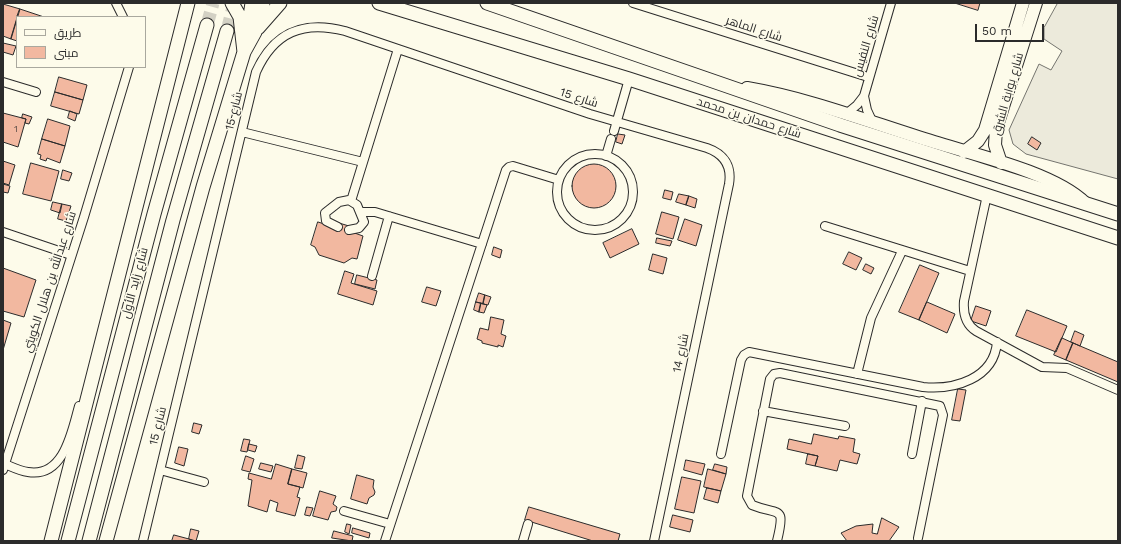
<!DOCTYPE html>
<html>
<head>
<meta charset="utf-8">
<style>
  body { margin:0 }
  #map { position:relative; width:1121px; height:544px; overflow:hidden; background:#fdfbea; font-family:"Work Sans",Cairo,sans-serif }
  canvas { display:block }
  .frame { position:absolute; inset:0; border:4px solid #2b2b2b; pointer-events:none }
  .legend { position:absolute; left:16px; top:16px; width:130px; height:52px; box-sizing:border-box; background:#fdfbea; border:1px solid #a9a89e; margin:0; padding:5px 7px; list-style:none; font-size:12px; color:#2b2b2b }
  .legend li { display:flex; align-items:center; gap:8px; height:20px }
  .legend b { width:20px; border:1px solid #a9a89e }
  .scale { position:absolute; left:975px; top:24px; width:69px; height:18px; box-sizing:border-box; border:2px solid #2b2b2b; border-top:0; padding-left:5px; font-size:12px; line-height:14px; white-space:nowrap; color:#2b2b2b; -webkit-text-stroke:3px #fdfbea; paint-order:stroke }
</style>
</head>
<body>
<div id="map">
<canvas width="1121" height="544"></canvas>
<div class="frame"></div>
<ul class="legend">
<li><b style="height:5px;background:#fdfbea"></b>طريق</li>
<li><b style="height:11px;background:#f2b8a0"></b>مبنى</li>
</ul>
<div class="scale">50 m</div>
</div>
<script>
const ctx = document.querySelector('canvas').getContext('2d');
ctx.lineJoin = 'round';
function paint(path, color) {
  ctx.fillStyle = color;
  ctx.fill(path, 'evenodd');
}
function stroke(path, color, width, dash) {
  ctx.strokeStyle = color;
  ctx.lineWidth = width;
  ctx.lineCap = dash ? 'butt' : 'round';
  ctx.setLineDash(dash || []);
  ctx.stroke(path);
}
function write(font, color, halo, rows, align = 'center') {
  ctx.font = font + ' "Work Sans",Cairo,sans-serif';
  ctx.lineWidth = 3;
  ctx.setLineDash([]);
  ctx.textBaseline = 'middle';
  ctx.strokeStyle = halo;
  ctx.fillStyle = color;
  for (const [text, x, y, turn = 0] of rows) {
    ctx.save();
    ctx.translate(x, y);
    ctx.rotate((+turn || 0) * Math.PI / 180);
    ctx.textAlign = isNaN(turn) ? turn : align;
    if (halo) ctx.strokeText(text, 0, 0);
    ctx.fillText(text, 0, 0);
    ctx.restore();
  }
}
const parking = new Path2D(`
  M1058 3H1118V179L1026 154 1013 144 1009 130 1039 64 1051 70 1062 51 1044 39V28Z`);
paint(parking, '#eceadb');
stroke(parking, '#74746e', 1);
const building = new Path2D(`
  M955 3H980L978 10Z
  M3 4 20 9 11 39 3 36Z
  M20 9 44 17H17Z
  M17 18V41L11 39Z
  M3 43 16 46 13 55 3 52Z
  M59 77 87 85 83 100 55 92Z
  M55 92 83 100 79 114 51 106Z
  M70 111 77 114 75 121 68 118Z
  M3 113 26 119 18 147 3 142Z
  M23 114 32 117 29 124 25 123 26 119 22 118Z
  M48 119 70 126 65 146 42 139Z
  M618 134 625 135 622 144 616 142Z
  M1032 137 1041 143 1037 150 1028 144Z
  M42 139 65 146 60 163 47 158 46 161 40 159 41 155 38 154Z
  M3 161 15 165 9 185 3 183Z
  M31 163 59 171 51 201 23 194Z
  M572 186a22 22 0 1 1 44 0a22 22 0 1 1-44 0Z
  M63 170 72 173 69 181 61 179Z
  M3 184 10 186 8 193 3 192Z
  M665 190 673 192 671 200 663 198Z
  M679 194 689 196 686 205 676 202Z
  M689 196 697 199 695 208 686 205Z
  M53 202 62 204 60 213 51 210Z
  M62 204 71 206 66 221 58 219Z
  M662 212 679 217 673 239 656 234Z
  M685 219 702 225 696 246 678 240Z
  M318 222 337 228 339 223 349 226V231L363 236 357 259 352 258 344 263 319 255 315 247 311 245Z
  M632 229 639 244 610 258 603 243Z
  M657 238 672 241 670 246 656 243Z
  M494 247 502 250 500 258 492 255Z
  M849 252 862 258 856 270 843 264Z
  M653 254 667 258 663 274 649 270Z
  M866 264 874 268 871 274 863 270Z
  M920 265 939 273 919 320 899 312Z
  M3 268 36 280 24 317 3 311Z
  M345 271 354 274 351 283 377 291 373 305 338 294Z
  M357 275 377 280 375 289 355 284Z
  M427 287 441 291 436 306 422 302Z
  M479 293 485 295 483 304 476 302Z
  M485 295 491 297 488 305 483 304Z
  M476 302 481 303 479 312 474 310Z
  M927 302 955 314 947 333 919 320Z
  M481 303 487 305 484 313 479 312Z
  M976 306 991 311 986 326 971 321Z
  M1027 310 1067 326 1056 352 1016 336Z
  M491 317 504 320 501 334 506 336 503 347 498 345V347L482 343V341L477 339 480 328 488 330Z
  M3 320 11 323 3 350Z
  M1075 331 1084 335 1080 346 1071 342Z
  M1062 338 1073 343 1066 360 1054 355Z
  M1073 343 1118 362V382L1066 360Z
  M958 389 966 390 960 421 952 420Z
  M194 423 202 425 199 434 192 432Z
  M814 434 838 439 839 436 855 439 853 452 860 454 857 464 840 460 837 471 815 466 818 456 787 449 789 439 811 444Z
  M244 439 250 440 247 452 241 451Z
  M249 444 257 446 255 452 248 450Z
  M179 447 188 449 184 466 175 463Z
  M808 454 818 456 815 466 806 464Z
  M298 455 305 457 302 469 295 468Z
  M246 456 254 459 250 472 242 470Z
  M686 460 705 464 702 475 684 470Z
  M261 463 273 466 271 472 259 469Z
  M276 464 292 469 288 484 300 487 297 497 300 498 295 516 276 511 278 503 270 500 267 512 248 506 252 480 248 479 249 473 271 479Z
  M715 464 727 467 726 474 713 470Z
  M292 469 307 473 303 488 288 484Z
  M708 469 726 474 721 491 704 487Z
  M357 475 374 480 373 487 375 492 374 495 369 498 367 504 351 499Z
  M682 477 701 481 694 513 675 509Z
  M707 488 721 491 718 503 704 499Z
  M320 491 336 496 333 504 337 507 336 511 331 512 328 520 313 516Z
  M307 507 313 508 310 516 305 515Z
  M529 507 620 534 618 541H593L525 520Z
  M673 515 693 520 690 532 670 527Z
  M882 518 899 527 889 541H847L841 533 856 526 873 524 872 533 877 534Z
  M347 524 351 525 349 534 345 532Z
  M353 528 370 533 369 538 352 533Z
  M191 529 199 531 196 541 189 539Z
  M334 531 353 536 352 541 332 538Z
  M174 535 189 539 194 541H172Z`);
paint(building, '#f2b8a0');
stroke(building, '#2b2b2b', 1);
stroke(new Path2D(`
  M207 25 213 3
  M227 31 234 3`), '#d3d1c4', 13, [13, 6]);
const street = new Path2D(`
  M116 3 123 17
  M633 3 868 77
  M3 82 36 92
  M864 96 867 110 873 123
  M846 114 857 105 864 96 891 3
  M614 131 629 79
  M242 132 363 162
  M557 192a38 38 0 1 1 76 0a38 38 0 1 1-76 0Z
  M606 156 611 139
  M987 195 964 301C963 313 965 324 976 331L1042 367 1067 368 1118 390
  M351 201 398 49
  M361 212H375L482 244
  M825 226 970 271
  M338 227 326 221 325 213 339 202 349 200 357 205 364 222 359 228 349 230
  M3 232 71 255
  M372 276 389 216
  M857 374 871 318 902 251
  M763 411 845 426
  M721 454 741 360 744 355 749 352 923 387C954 390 994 379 997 342
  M912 454 922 401
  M5 464C12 467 20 471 28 472 64 478 72 431 79 406
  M3 470 84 217 129 67
  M160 470 204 482
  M344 511 390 524
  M143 541 256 72C274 32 303 20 345 31L590 114 707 148C724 154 732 166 729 184L654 541
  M385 541 506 170 509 167 513 166 559 180
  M523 541 528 524
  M777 541C786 504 779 516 752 505L747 496 770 379 774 374 780 373 940 406 943 415 918 538`);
const secondary = new Path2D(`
  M747 88C811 99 872 123 934 142 976 155 1055 173 1085 203
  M964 152 978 141 985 130 1023 3
  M1001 163 995 145 996 129 1036 3`);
const primary = new Path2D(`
  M232 3 240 17 244 52
  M379 3 629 79 1118 238
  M487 3 840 125 1118 214
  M258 28 280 3
  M248 30 252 3
  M51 541 188 3
  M68 541 154 214 207 25
  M89 541 173 220 227 31
  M106 541 203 187 244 52 255 32 263 3`);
stroke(street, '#2b2b2b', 10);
stroke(secondary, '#2b2b2b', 14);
stroke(primary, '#2b2b2b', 15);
stroke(street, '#fdfbea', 8);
stroke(secondary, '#fdfbea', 12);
stroke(primary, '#fdfbea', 13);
write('10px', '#5d4e48', null, [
  ["1",16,129]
]);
write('12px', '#2b2b2b', '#fdfbea', [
  ["شارع الماهر",754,29,18],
  ["شارع النفيس",866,46,-73],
  ["شارع بوابة الشرق",1008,94,-74],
  ["شارع 15",579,98,18],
  ["شارع 15",234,111,-76],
  ["شارع حمدان بن محمد",749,118,18],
  ["شارع عبدالله بن هلال الكويتي",50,282,-72],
  ["شارع زايد الأول",135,283,-75],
  ["شارع 14",681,353,-78],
  ["شارع 15",158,426,-76]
]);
</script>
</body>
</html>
